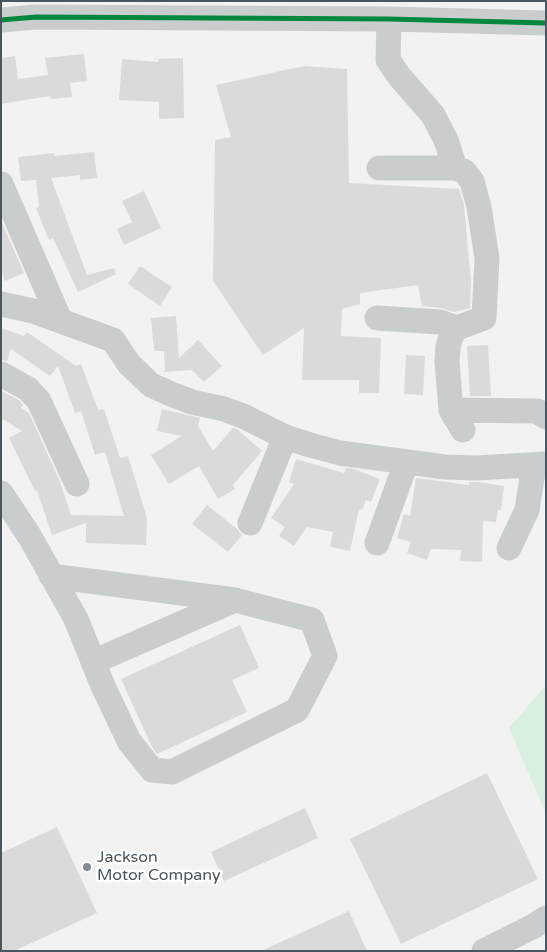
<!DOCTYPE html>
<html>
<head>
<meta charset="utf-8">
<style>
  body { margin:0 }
  #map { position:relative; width:547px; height:952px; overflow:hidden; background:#f3f2f2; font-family:"Varela Round",sans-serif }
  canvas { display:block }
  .frame { position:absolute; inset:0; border:2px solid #4a565e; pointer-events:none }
</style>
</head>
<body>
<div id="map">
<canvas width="547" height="952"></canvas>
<div class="frame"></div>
</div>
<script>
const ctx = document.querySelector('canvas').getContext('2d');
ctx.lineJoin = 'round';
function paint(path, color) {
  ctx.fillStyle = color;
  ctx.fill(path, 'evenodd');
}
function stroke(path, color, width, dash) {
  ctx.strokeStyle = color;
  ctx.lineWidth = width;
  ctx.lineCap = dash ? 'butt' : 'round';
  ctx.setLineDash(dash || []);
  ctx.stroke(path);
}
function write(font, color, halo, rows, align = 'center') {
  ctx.font = font + ' "Varela Round",sans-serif';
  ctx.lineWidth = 5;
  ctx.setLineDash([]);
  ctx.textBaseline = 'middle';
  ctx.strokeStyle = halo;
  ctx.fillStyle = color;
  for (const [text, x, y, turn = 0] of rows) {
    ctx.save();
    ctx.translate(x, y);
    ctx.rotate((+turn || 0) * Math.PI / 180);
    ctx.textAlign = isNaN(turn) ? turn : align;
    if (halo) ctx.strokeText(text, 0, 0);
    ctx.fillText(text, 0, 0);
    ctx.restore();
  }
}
paint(new Path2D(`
  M546 685V814L509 728Z`), '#d9efdf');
paint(new Path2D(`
  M84 54 87 81 70 83 72 97 51 99 50 96 1 104V58L15 56 18 79 48 75 45 58Z
  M183 58 184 118 159 119V102L119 100 122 59 158 62V59Z
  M304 66 347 69 349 183 459 189 464 205 471 282 470 308 454 312 441 308 422 306 418 285 360 293V304L342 309 341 336 381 338 379 393H359V380H302L304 328 263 355 213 281 215 140 231 137 216 85Z
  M94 152 97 178 80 180V175L51 178 87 275 114 268 116 274 78 292 53 238 49 240 36 208 39 207 36 180 21 181 18 157 54 153V156Z
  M144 191 161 228 124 245 117 229 132 222 122 201Z
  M1 221 24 273 5 281 1 270Z
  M140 266 172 287 160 306 128 284Z
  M176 316 179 358 198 340 222 366 204 382 192 370 163 372 165 370 164 351H154L151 318Z
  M1 328 24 336 27 332 76 366 81 364 98 410 104 409 120 458 128 456 147 518 146 545 86 543V523L52 535 37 490 35 491 9 438 22 431 1 418V391L19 400 23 405 21 408 29 413 59 479 71 515 124 516 105 452 95 455 81 411 75 413 58 366 50 376 11 349 7 361 1 360Z
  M488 345 491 396H470L467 346Z
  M406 355 425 356 423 395 404 394Z
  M162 409 200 418 198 426 213 451 233 428 237 429 262 451 233 485 235 489 218 499 199 466 169 484 151 455 182 436 157 431Z
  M296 459 344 473 346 468 354 469 380 479 371 502 366 500 362 510 359 509 350 551 330 547 333 532 307 527 294 546 279 536 285 527 271 518 294 484 289 482Z
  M416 478 469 485V482H478L504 486 501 510H498L496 522 483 521 482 562 460 561 461 550 431 549 427 560 407 553 411 542 397 538 404 514 410 516Z
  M207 505 237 529 242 535 228 552 192 524Z
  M240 625 259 668 232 680 247 712 157 754 152 747 121 679Z
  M487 773 538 879 401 944 350 839Z
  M305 808 318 838 224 881 211 852Z
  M57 827 97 913 14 951H1V853Z
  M349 911 367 951H261Z`), '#d9dadb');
stroke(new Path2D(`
  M389 19 388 60 399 76 433 115 446 140 455 168 464 171 472 181 479 207 487 258 484 318 457 328 452 334 448 346 447 362 451 410 463 430
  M1 20 36 17 389 19 546 23
  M379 168H455
  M1 184 60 320
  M1 304 33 311 113 340 129 364 151 385 171 394 192 402 224 409 243 416 285 437 310 445 340 453 445 467 476 468 546 464
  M377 318 440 322 457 328
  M1 374 28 389 39 401 77 484
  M451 410 537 411 546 417
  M1 493 30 537 76 619 103 686 129 741 152 770 172 772 297 710 325 656 312 620 235 600 51 576
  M250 523 285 437
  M377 543 406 463
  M509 548 527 510 534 465
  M93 662 235 600
  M484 951 534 926 546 918`), '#cacdce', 25);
stroke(new Path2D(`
  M1 20 36 17 389 19 546 23`), '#00873e', 5);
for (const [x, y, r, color] of [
  [87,867,5,"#858d92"]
]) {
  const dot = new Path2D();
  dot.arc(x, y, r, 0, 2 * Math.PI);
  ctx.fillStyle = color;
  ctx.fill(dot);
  stroke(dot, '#fff', 2);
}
write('16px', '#4a565e', '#fff', [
  ["Jackson",97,858],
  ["Motor Company",97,876]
], 'left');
</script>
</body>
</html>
